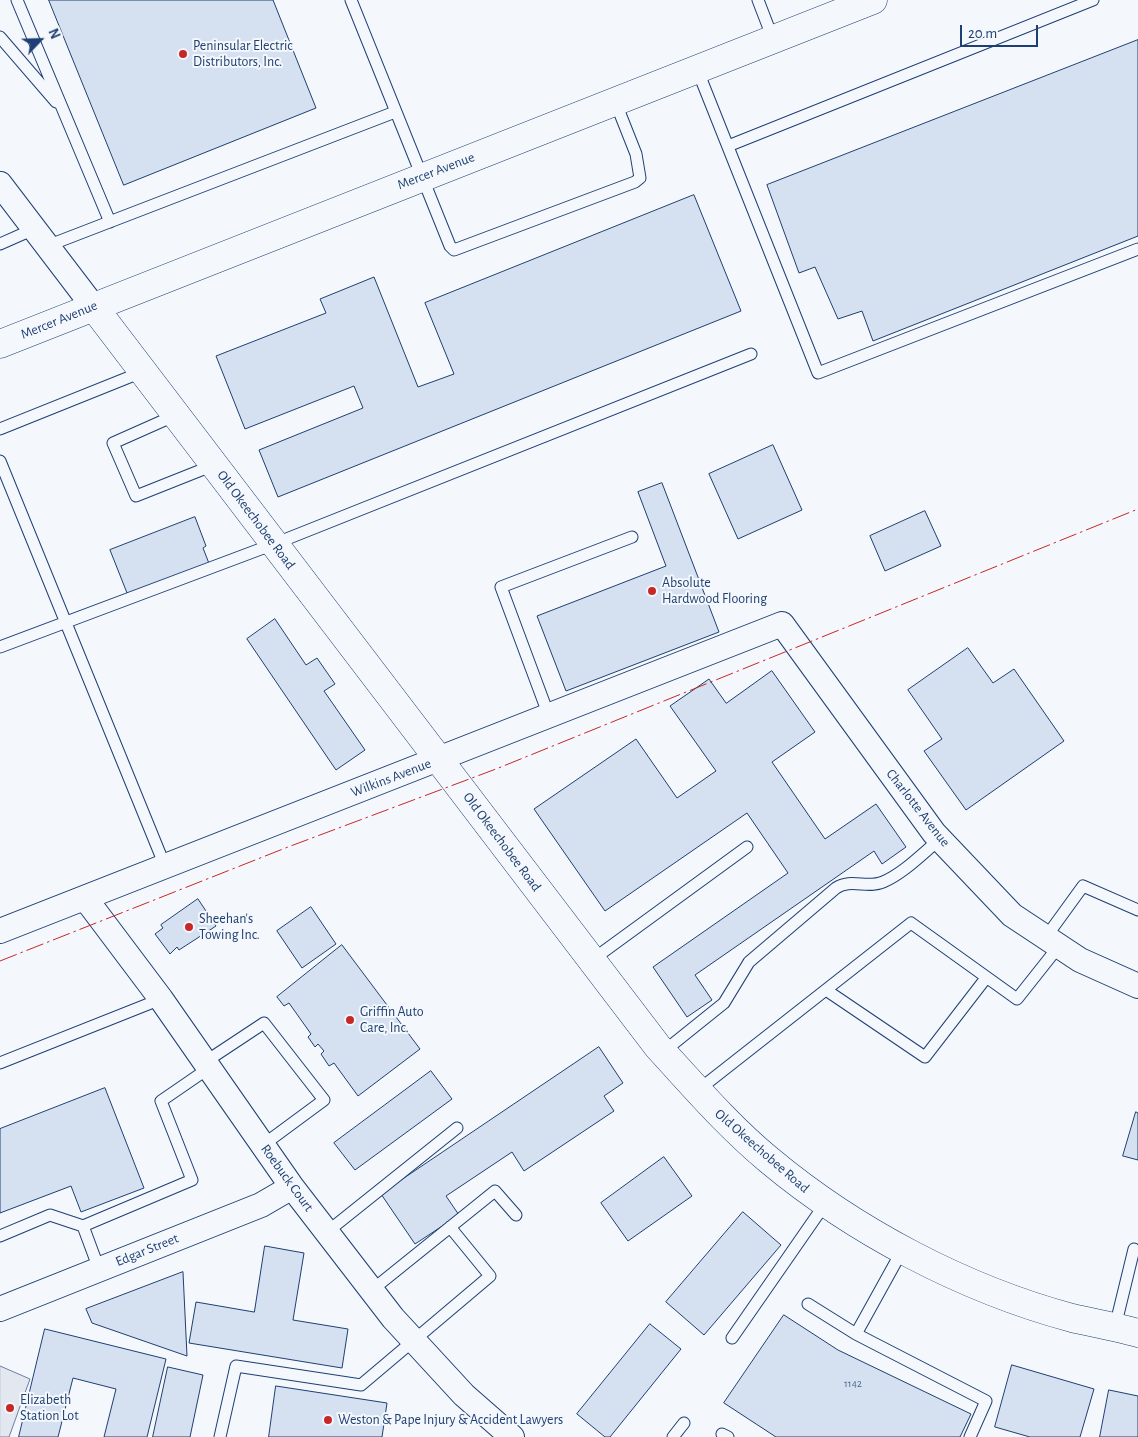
<!DOCTYPE html>
<html>
<head>
<meta charset="utf-8">
<style>
  body { margin:0 }
  #map { position:relative; width:1138px; height:1437px; overflow:hidden; background:#f4f7fb; font-family:"Alegreya Sans",sans-serif }
  canvas { display:block }
  .north { position:absolute; left:15px; top:15px; width:50px; height:50px; -webkit-text-stroke:4px #f4f7fb; paint-order:stroke; rotate:66deg; font-size:14px; font-weight:700; line-height:20px; text-align:center; color:#1d3f73 }
  .north::after { content:''; display:block; margin:auto; width:18px; height:22px; background:#1d3f73; clip-path:polygon(50% 0,100% 100%,50% 72%,0 100%) }
  .scale { position:absolute; left:960px; top:25px; width:78px; height:22px; box-sizing:border-box; border:2px solid #1d3f73; border-top:0; padding-left:6px; font-size:15px; line-height:18px; white-space:nowrap; color:#1d3f73; -webkit-text-stroke:4px #f4f7fb; paint-order:stroke }
</style>
</head>
<body>
<div id="map">
<canvas width="1138" height="1437"></canvas>
<div class="north">N</div>
<div class="scale">20 m</div>
</div>
<script>
const ctx = document.querySelector('canvas').getContext('2d');
ctx.lineJoin = 'round';
function paint(path, color) {
  ctx.fillStyle = color;
  ctx.fill(path, 'evenodd');
}
function stroke(path, color, width, dash) {
  ctx.strokeStyle = color;
  ctx.lineWidth = width;
  ctx.lineCap = dash ? 'butt' : 'round';
  ctx.setLineDash(dash || []);
  ctx.stroke(path);
}
function write(font, color, halo, rows, align = 'center') {
  ctx.font = font + ' "Alegreya Sans",sans-serif';
  ctx.lineWidth = 4;
  ctx.setLineDash([]);
  ctx.textBaseline = 'middle';
  ctx.strokeStyle = halo;
  ctx.fillStyle = color;
  for (const [text, x, y, turn = 0] of rows) {
    ctx.save();
    ctx.translate(x, y);
    ctx.rotate((+turn || 0) * Math.PI / 180);
    ctx.textAlign = isNaN(turn) ? turn : align;
    if (halo) ctx.strokeText(text, 0, 0);
    ctx.fillText(text, 0, 0);
    ctx.restore();
  }
}
const parking = new Path2D(`
  M0 1366 30 1379 9 1437H0Z`);
paint(parking, '#e3e8f0');
stroke(parking, '#687fa3', 1);
const building = new Path2D(`
  M49 0H273L316 108 124 185Z
  M1138 40V236L873 341 862 311 838 319 815 267 799 273 767 185Z
  M694 195 741 311 278 497 259 450 363 408 354 386 245 429 216 356 326 313 320 299 374 277 418 387 454 374 425 303Z
  M773 445 802 510 738 539 709 474Z
  M662 483 719 632 566 691 537 616 666 566 638 492Z
  M925 511 941 546 885 571 870 536Z
  M195 517 206 546 203 548 210 566 129 598 110 550Z
  M275 619 306 665 317 658 335 684 324 691 365 750 336 770 247 639Z
  M968 648 993 683 1014 669 1064 741 966 810 924 751 942 739 908 690Z
  M772 671 815 732 772 762 825 839 876 804 906 847 882 864 874 851 695 975 712 1000 687 1017 653 967 788 873 747 813 605 911 534 809 636 739 677 798 716 771 670 706 709 679 726 703Z
  M198 899 216 926 179 950 177 947 170 954 155 934 163 928 161 925Z
  M311 907 336 944 302 968 277 931Z
  M342 945 420 1049 358 1096 334 1063 329 1066 321 1054 324 1051 318 1044 315 1047 308 1037 311 1034 289 1003 284 1006 277 997Z
  M599 1047 623 1083 604 1096 614 1111 524 1171 512 1152 446 1196 459 1215 415 1244 381 1194Z
  M431 1071 452 1099 355 1170 334 1143Z
  M105 1088 144 1188 81 1212 71 1186 0 1213V1129Z
  M1136 1112 1138 1113V1160L1123 1156Z
  M664 1157 692 1196 628 1241 601 1203Z
  M743 1212 781 1245 704 1335 666 1302Z
  M265 1246 304 1253 293 1320 348 1329 342 1368 189 1343 196 1302 254 1312Z
  M183 1272 187 1356 92 1323 86 1309Z
  M784 1315 838 1350 971 1414 960 1437H776L724 1403Z
  M650 1324 681 1349 610 1437H605L577 1414Z
  M45 1329 166 1359 147 1437H104L116 1389 73 1378 58 1437H19Z
  M1012 1365 1094 1389 1080 1437H1030L995 1427Z
  M168 1367 203 1375 190 1437H153Z
  M276 1386 387 1403 382 1437H269Z
  M1109 1390 1138 1396V1437H1100Z`);
paint(building, '#d5e0f0');
stroke(building, '#1d3f73', 1);
const service = new Path2D(`
  M17 0 110 222
  M351 0 450 246 454 250 635 182 640 178 636 154 615 101
  M758 0 773 39
  M0 37 56 102
  M697 69 818 373 1138 249
  M728 146 1093 0
  M0 244 34 229
  M47 246 395 112
  M176 415 113 443 136 496 214 465
  M0 429 142 372
  M0 461 165 866
  M0 647 274 544 751 354
  M549 716 501 587 632 537
  M1046 937 1083 886 1138 910
  M592 960 747 847
  M826 990 925 1057 986 978
  M663 1052 724 1003 749 962 836 888C851 878 867 889 883 882 904 873 923 853 940 839
  M205 1062 264 1023 324 1100 263 1145
  M0 1063 161 999
  M697 1091 911 923 1017 999 1059 946
  M83 1226 192 1180 161 1101 209 1068
  M327 1232 457 1128
  M0 1236 50 1215 83 1226 99 1269
  M372 1290 495 1191 516 1215
  M808 1304 856 1334 903 1249
  M1115 1327 1134 1249
  M856 1334 986 1401 970 1437
  M732 1338 825 1204
  M722 1434 728 1437
  M220 1437 236 1366 361 1385 490 1276 450 1227
  M673 1437 684 1423`);
const minor = new Path2D(`
  M0 184 93 306
  M85 898 161 999 292 1187 393 1318 464 1395 512 1437
  M0 931 782 624 934 833 1012 915 1080 960 1138 986
  M0 1309 261 1205 292 1187`);
const tertiary = new Path2D(`
  M93 306 658 1047C694 1086 728 1126 769 1160 854 1231 964 1289 1072 1318 1094 1323 1116 1327 1138 1333
  M0 344 873 0`);
stroke(service, '#1d3f73', 13);
stroke(minor, '#1d3f73', 26);
stroke(tertiary, '#1d3f73', 29);
stroke(service, '#f4f7fb', 11);
stroke(minor, '#f4f7fb', 24);
stroke(tertiary, '#f4f7fb', 28);
stroke(new Path2D(`
  M0 961 288 847 496 769 1138 509`), '#c62828', 1, [18, 4, 2.5, 4]);
for (const [x, y, r, color] of [
  [183,54,5,"#c62828"],
  [652,591,5,"#c62828"],
  [189,927,5,"#c62828"],
  [350,1020,5,"#c62828"],
  [10,1408,5,"#c62828"],
  [328,1420,5,"#c62828"]
]) {
  const dot = new Path2D();
  dot.arc(x, y, r, 0, 2 * Math.PI);
  ctx.fillStyle = color;
  ctx.fill(dot);
  stroke(dot, '#f4f7fb', 2);
}
write('11px', '#4b6792', null, [
  ["1142",853,1384]
]);
write('14px', '#1d3f73', '#f4f7fb', [
  ["Peninsular Electric",193,46],
  ["Distributors, Inc.",193,62],
  ["Absolute",662,583],
  ["Hardwood Flooring",662,599],
  ["Sheehan's",199,919],
  ["Towing Inc.",199,935],
  ["Griffin Auto",360,1012],
  ["Care, Inc.",360,1028],
  ["Elizabeth",20,1400],
  ["Station Lot",20,1416],
  ["Weston & Pape Injury & Accident Lawyers",338,1420]
], 'left');
write('14px', '#1d3f73', '#f4f7fb', [
  ["Mercer Avenue",436,171,-21],
  ["Mercer Avenue",59,320,-22],
  ["Old Okeechobee Road",256,520,53],
  ["Wilkins Avenue",391,778,-21],
  ["Charlotte Avenue",918,808,52],
  ["Old Okeechobee Road",502,842,53],
  ["Old Okeechobee Road",762,1151,41],
  ["Roebuck Court",287,1178,54],
  ["Edgar Street",147,1250,-22]
]);
</script>
</body>
</html>
